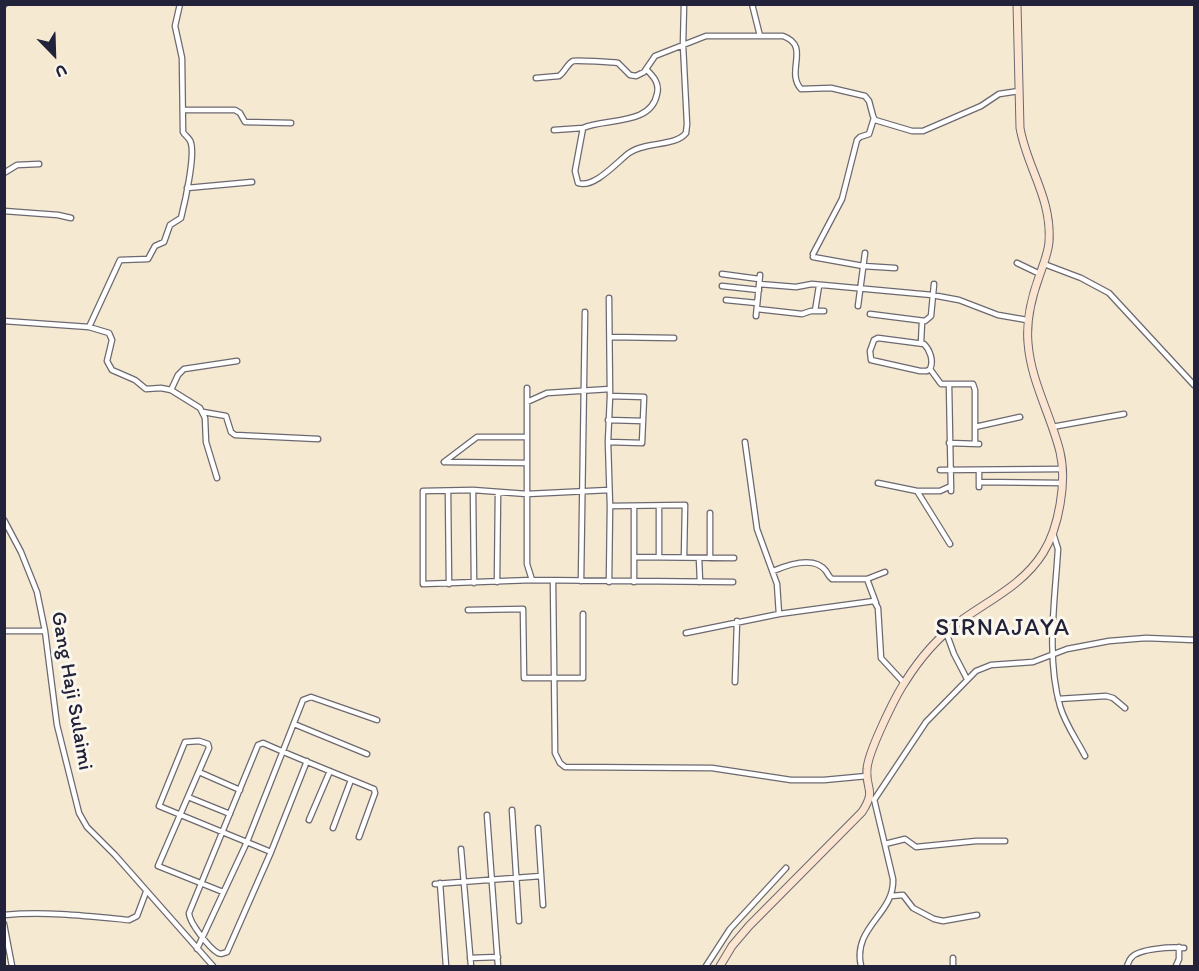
<!DOCTYPE html>
<html>
<head>
<meta charset="utf-8">
<style>
  body { margin:0 }
  #map { position:relative; width:1199px; height:971px; overflow:hidden; background:#f5e9d2; font-family:Itim,sans-serif }
  canvas { display:block }
  .frame { position:absolute; inset:0; border:6px solid #22223b; pointer-events:none }
  .north { position:absolute; left:24px; top:24px; width:60px; height:60px; -webkit-text-stroke:4px #fbf7ec; paint-order:stroke; rotate:157deg; font-size:16px; font-weight:700; line-height:24px; text-align:center; color:#22223b }
  .north::after { content:''; display:block; margin:auto; width:21px; height:27px; background:#22223b; clip-path:polygon(50% 0,100% 100%,50% 72%,0 100%) }
</style>
</head>
<body>
<div id="map">
<canvas width="1199" height="971"></canvas>
<div class="frame"></div>
<div class="north">U</div>
</div>
<script>
const ctx = document.querySelector('canvas').getContext('2d');
ctx.lineJoin = 'round';
function stroke(path, color, width, dash) {
  ctx.strokeStyle = color;
  ctx.lineWidth = width;
  ctx.lineCap = dash ? 'butt' : 'round';
  ctx.setLineDash(dash || []);
  ctx.stroke(path);
}
function write(font, color, halo, rows, align = 'center') {
  ctx.font = font + ' Itim,sans-serif';
  ctx.lineWidth = 6;
  ctx.setLineDash([]);
  ctx.textBaseline = 'middle';
  ctx.strokeStyle = halo;
  ctx.fillStyle = color;
  for (const [text, x, y, turn = 0] of rows) {
    ctx.save();
    ctx.translate(x, y);
    ctx.rotate((+turn || 0) * Math.PI / 180);
    ctx.textAlign = isNaN(turn) ? turn : align;
    if (halo) ctx.strokeText(text, 0, 0);
    ctx.fillText(text, 0, 0);
    ctx.restore();
  }
}
const street = new Path2D(`
  M752 4 760 36
  M4 5 5 4
  M646 69C653 76 660 83 657 94 651 126 605 118 583 128L575 171 578 183C594 189 617 162 629 153 646 141 675 147 686 133L687 124 683 45 684 4
  M536 78 559 76C565 72 567 64 573 61 576 60 613 62 618 63L630 75 636 76 644 72 655 56 706 36H783C811 46 785 71 801 89L831 88 865 96 869 101 873 116 875 120 912 131H923L981 106 999 94 1019 91
  M184 110H235L240 113 245 122 291 123
  M554 130 583 128
  M4 173 17 165 39 164
  M187 188 252 182
  M4 211 58 215 71 218
  M813 254 842 199 857 140 860 137 869 134 874 118
  M813 257 863 266 895 268
  M1017 263 1040 274
  M1044 264 1081 278 1109 293 1194 385
  M722 274 759 279
  M759 284 796 287 812 284 932 295 959 300 998 315 1027 320
  M722 286 759 290
  M726 300 757 303
  M858 306 865 253
  M757 309 802 314 811 311H824
  M815 311 819 286
  M870 314 925 321 931 316 934 284
  M756 316 760 275
  M4 321 89 327 109 333 112 340 107 361 112 370 135 380 146 389 161 388 171 390 200 408 205 418 206 442 217 478
  M89 327 120 260 148 259 155 246 164 242 170 225 181 218C185 202 195 157 191 143 190 138 185 136 183 132L182 58 175 26 180 4
  M610 337 674 338
  M878 338 924 344C930 350 934 361 930 369L927 371H920L871 360 870 351 874 340Z
  M921 343 922 322
  M930 369 941 384H973L975 390V444
  M949 384 951 491
  M527 388V564L532 580 733 582
  M171 390 178 375 184 369 237 361
  M527 402 547 393 610 389
  M203 412 226 416 231 432 235 435 318 439
  M608 420 643 421
  M975 427 1020 417
  M1052 427 1124 414
  M608 442 642 443 644 397 610 396
  M745 442 757 529 777 584 779 614
  M949 443 979 444
  M444 462 477 437H527
  M445 462 527 463
  M940 470 1063 469
  M979 471V487
  M979 482 1062 483
  M878 483 917 491 950 544
  M473 490 474 583
  M448 491 449 584
  M917 491H940L951 486
  M610 506 685 505 684 557
  M634 506V582
  M659 506V557
  M710 513V558
  M4 520 21 552 37 592 45 631 57 725 79 813 87 827 115 855 213 966
  M1053 533 1058 549C1055 600 1046 657 1060 706 1065 724 1077 740 1085 756
  M634 557 734 558
  M699 558 700 582
  M773 571C787 565 814 555 826 571 828 574 829 577 832 579H867L885 572
  M867 579 876 603
  M532 580 423 584V491L473 490 527 494 609 490
  M553 581 555 753 560 763 565 767 712 768 791 780H824L867 776
  M581 581 585 312
  M497 582 498 492
  M609 582 610 506 608 442 610 396 609 298
  M468 610 523 609 524 678H583V614
  M4 631H45
  M946 632 954 654 967 679
  M686 633 779 614 874 601 878 608 881 658 904 683
  M735 682 737 621
  M1058 699 1106 696 1113 698 1125 708
  M294 724 367 754
  M307 761 271 852 227 952C223 953 222 955 218 953 209 948 189 922 189 913L258 745 263 743C299 759 337 774 374 789L375 793 359 837
  M199 772 240 790
  M188 797 230 814
  M874 800 926 722 976 671 991 665 1033 662 1067 649 1109 641 1146 638 1194 640
  M512 810 519 921
  M487 815 498 966
  M309 820 330 771
  M333 828 351 780
  M538 828 543 905
  M885 844 905 839 916 847 976 841H1005
  M461 849 471 966
  M440 883 446 966
  M435 884 541 876
  M223 892 158 866 209 748 208 744 199 741 185 742 159 806 271 852
  M891 896 903 895 913 908 934 919 943 921 977 915
  M4 915C46 911 88 916 129 920L137 916 146 892
  M4 924 12 966
  M197 949 247 842 303 700 311 697 377 720
  M470 958 498 957
  M706 966 730 929 786 868
  M861 966C852 927 895 914 893 879L874 799
  M953 966V958
  M1127 966C1128 964 1129 960 1131 958 1139 948 1172 947 1184 948
  M1176 966 1179 959V947`);
const secondary = new Path2D(`
  M720 966 732 946 749 926 862 812C877 789 865 790 867 769 868 752 895 697 905 682 920 658 937 638 959 622 989 600 1023 585 1043 553 1059 528 1067 481 1060 452 1051 415 1031 382 1028 343 1026 320 1031 299 1039 277 1043 265 1048 254 1049 242 1052 198 1027 168 1020 128L1017 4`);
stroke(street, '#6c6870', 7);
stroke(secondary, '#6c6870', 9);
stroke(street, '#fff', 4.5);
stroke(secondary, '#fce5d0', 7);
write('21px', '#22223b', '#fbf7ec', [
  ["Gang Haji Sulaimi",71,691,80]
]);
ctx.letterSpacing = '1.5px';
write('24px', '#22223b', '#fbf7ec', [
  ["SIRNAJAYA",1003,629]
]);
ctx.letterSpacing = '0px';
</script>
</body>
</html>
